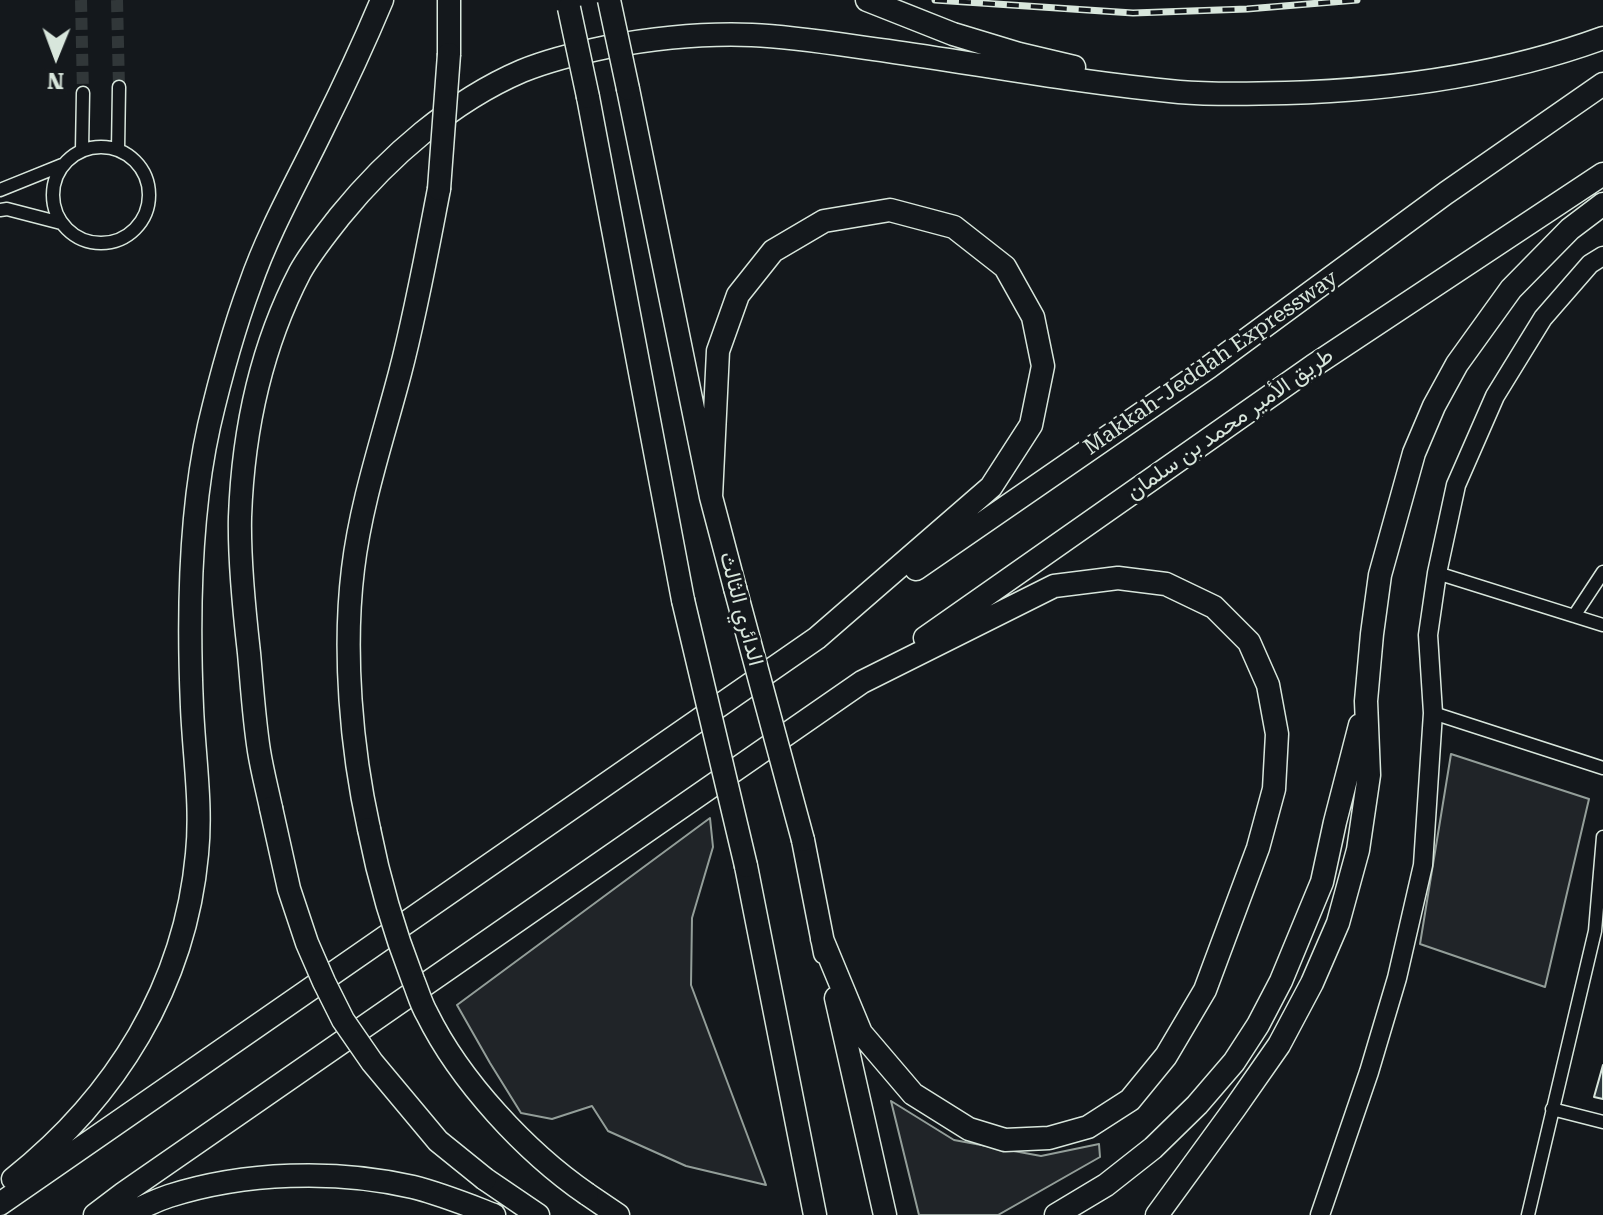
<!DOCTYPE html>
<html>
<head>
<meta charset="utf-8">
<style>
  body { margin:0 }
  #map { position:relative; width:1603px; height:1215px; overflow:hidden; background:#14181c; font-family:"Roboto Serif",serif }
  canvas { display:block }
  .north { position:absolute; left:16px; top:16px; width:80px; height:80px; -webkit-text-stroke:6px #14181c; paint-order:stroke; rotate:181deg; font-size:22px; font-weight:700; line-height:32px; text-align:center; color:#d8e6dc }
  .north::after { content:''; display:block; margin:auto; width:28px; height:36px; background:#d8e6dc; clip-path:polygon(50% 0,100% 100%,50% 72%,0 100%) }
</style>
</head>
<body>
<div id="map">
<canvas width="1603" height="1215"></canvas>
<div class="north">N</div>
</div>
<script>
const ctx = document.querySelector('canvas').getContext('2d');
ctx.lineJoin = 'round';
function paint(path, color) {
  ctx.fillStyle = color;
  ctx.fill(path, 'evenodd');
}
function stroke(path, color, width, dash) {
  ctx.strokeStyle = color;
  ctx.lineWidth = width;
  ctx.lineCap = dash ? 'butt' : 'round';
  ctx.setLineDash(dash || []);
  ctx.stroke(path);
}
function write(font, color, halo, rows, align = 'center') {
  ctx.font = font + ' "Roboto Serif",Vazirmatn,serif';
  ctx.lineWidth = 6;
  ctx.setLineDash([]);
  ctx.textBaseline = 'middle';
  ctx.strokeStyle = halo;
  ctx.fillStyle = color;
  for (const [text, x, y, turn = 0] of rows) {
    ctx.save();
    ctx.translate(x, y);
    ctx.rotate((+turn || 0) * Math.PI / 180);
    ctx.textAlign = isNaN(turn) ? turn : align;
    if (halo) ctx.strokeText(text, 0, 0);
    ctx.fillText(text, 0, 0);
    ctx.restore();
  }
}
const green = new Path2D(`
  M1451 754 1589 799 1545 987 1420 944Z
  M710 818 713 847 692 918 691 985 766 1185 686 1166 608 1131 592 1106 552 1119 521 1113 490 1063 457 1005Z
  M891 1101 954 1140 1041 1156 1099 1144 1100 1157 998 1215H919Z`);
paint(green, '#202428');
stroke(green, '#939e99', 2);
const building = new Path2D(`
  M1603 1065V1099L1594 1097Z`);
paint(building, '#2c363c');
stroke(building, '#d8e6dc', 2);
stroke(new Path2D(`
  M81 0 83 93
  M117 0 119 87`), '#313739', 12, [12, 6]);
const street = new Path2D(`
  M53 195a48 48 0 1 1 96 0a48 48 0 1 1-96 0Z
  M82 150 83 93
  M118 150 119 87
  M0 190 62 165
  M0 210 7 209 61 223
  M1437 573 1603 625
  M1574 616 1603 572
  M1433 713 1603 768
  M1552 1109 1603 1122
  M1528 1215 1595 931 1603 837`);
const secondary = new Path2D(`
  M1320 1215 1369 1072 1397 978 1423 865 1433 713 1428 635 1437 573 1456 485 1495 396 1543 318 1590 264 1603 256`);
const highway = new Path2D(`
  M449 0V54
  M867 0 953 34 1019 54 1074 67
  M628 89 711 497 735 588
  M588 97 683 600
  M916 569 1209 367 1446 193 1603 84
  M925 638 1313 366 1603 174
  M271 808C267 789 262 770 259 751 254 719 252 686 249 653 244 609 239 561 240 517 243 432 261 347 300 272 311 252 326 234 340 216 388 157 452 101 522 71 549 60 578 53 607 47 655 38 703 33 752 35 798 37 843 45 888 51 985 65 1081 83 1179 92 1215 95 1251 94 1286 93 1394 90 1502 75 1603 38
  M369 829C351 748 343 651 353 569 361 502 383 438 400 373 416 312 427 251 439 189
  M803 840 825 953
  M746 866 815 1215
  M836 998 885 1215
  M13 1179C116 1097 185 986 197 854 202 805 194 756 192 707 188 616 189 516 209 426 220 379 233 331 250 285 269 230 298 180 323 128 344 86 364 43 382 0
  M485 1179 538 1215
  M587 1194 618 1215
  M0 1204 817 638 991 487 1031 425 1043 366 1033 317 1005 267 954 227 890 210 824 221 773 251 738 295 718 351 711 497
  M95 1215 124 1193 862 682 1054 586 1118 578 1166 584 1214 607 1249 642 1268 685 1277 734 1274 789 1258 848 1205 990 1166 1056 1130 1100 1088 1127 1049 1138 1005 1140 969 1129 913 1094 861 1033 822 939
  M124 1215C139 1209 154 1201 169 1196 244 1172 336 1169 413 1187 441 1194 468 1205 494 1215
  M1056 1215 1106 1185 1153 1148 1197 1105 1234 1062 1258 1025 1281 981 1322 882 1335 822 1360 725
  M1157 1215 1235 1108 1279 1045 1312 983 1338 923 1358 850 1369 775 1366 701 1372 634 1380 575 1414 453 1434 406 1457 364 1511 289 1570 229 1603 204`);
stroke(street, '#d8e6dc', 15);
stroke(secondary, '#d8e6dc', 21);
stroke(highway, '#d8e6dc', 25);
stroke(street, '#14181c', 12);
stroke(secondary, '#14181c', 18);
stroke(highway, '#14181c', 22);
const rail = new Path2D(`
  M935 0 1133 13 1247 9 1357 0`);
stroke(rail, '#d8e6dc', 7);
stroke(rail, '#14181c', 4, [12]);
const highwayBridge = new Path2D(`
  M609 0 628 89
  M569 8 588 97
  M439 189 449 54
  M735 588 803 840
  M683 600 746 866
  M271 808 289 889 307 943 324 982 343 1020 372 1062 438 1141 485 1179
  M369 829C379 880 394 931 413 980 418 992 421 1004 427 1014 460 1081 526 1152 587 1194`);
stroke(highwayBridge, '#d8e6dc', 25, []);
stroke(highwayBridge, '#14181c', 22);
write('22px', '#d8e6dc', '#14181c', [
  ["Makkah-Jeddah Expressway",1211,363,-35],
  ["طريق الأمير محمد بن سلمان",1230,424,-35],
  ["الدائري الثالث",741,609,75]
]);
</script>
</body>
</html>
